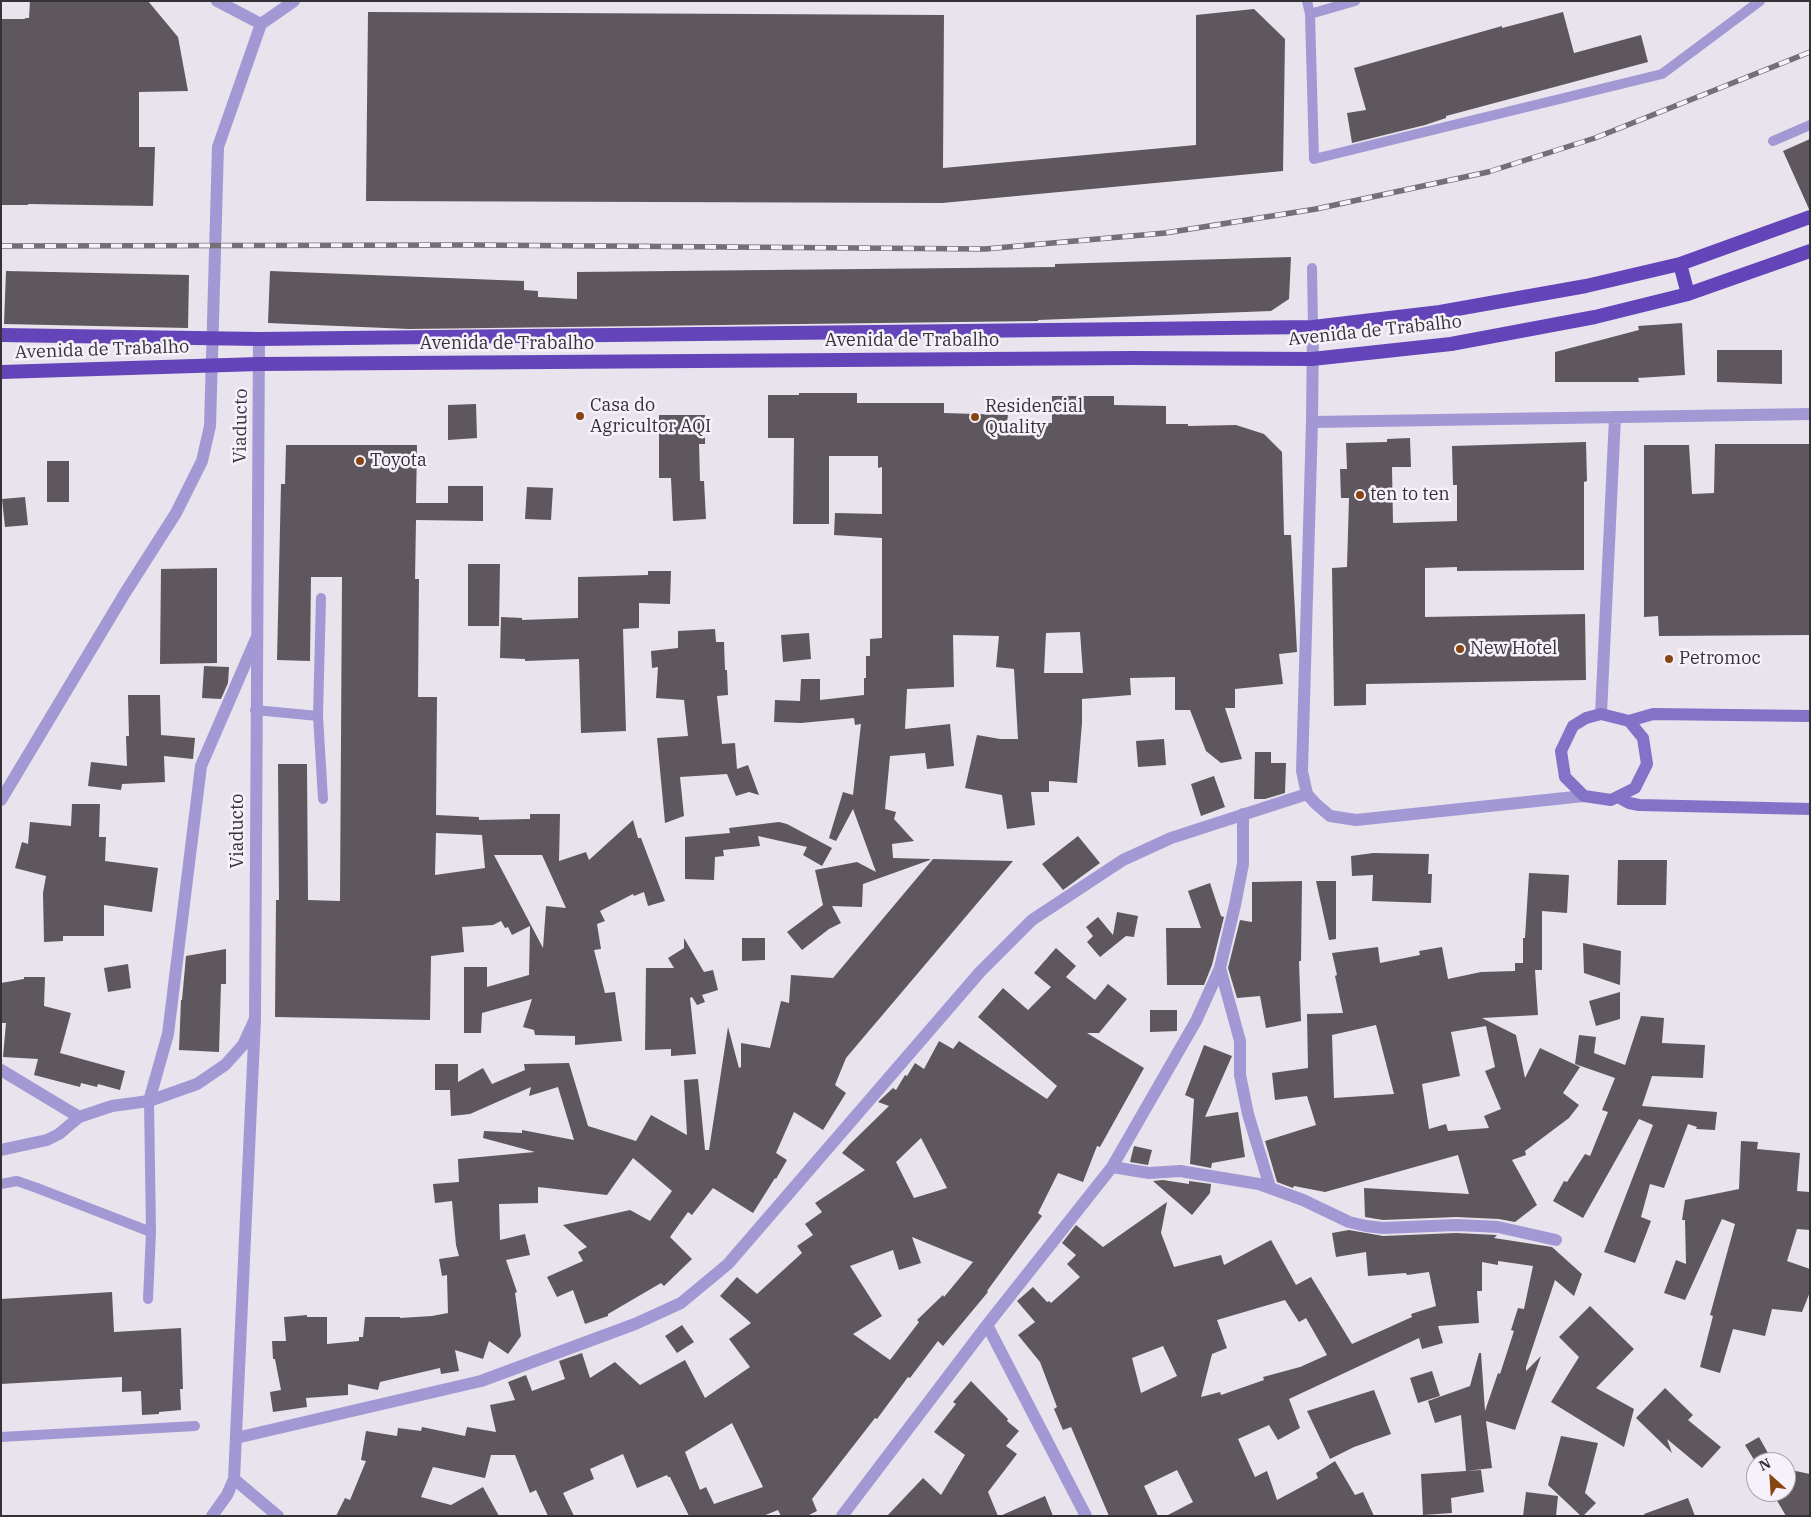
<!DOCTYPE html>
<html>
<head>
<meta charset="utf-8">
<style>
  body { margin:0 }
  #map { position:relative; width:1811px; height:1517px; overflow:hidden; background:#e9e3ed; font-family:"IBM Plex Serif",serif }
  canvas { display:block }
  .frame { position:absolute; inset:0; border:2px solid #353236; pointer-events:none }
  .north { position:absolute; left:1746px; top:1452px; width:50px; height:50px; box-sizing:border-box; background:#f6f1fa; border:1px solid #a9a5ac; border-radius:50%; rotate:334deg; font-size:14px; font-weight:700; line-height:20px; text-align:center; color:#353236 }
  .north::after { content:''; display:block; margin:auto; width:18px; height:22px; background:#874512; clip-path:polygon(50% 0,100% 100%,50% 72%,0 100%) }
</style>
</head>
<body>
<div id="map">
<canvas width="1811" height="1517"></canvas>
<div class="frame"></div>
<div class="north">N</div>
</div>
<script>
const ctx = document.querySelector('canvas').getContext('2d');
ctx.lineJoin = 'round';
function paint(path, color) {
  ctx.fillStyle = color;
  ctx.fill(path, 'evenodd');
}
function stroke(path, color, width, dash) {
  ctx.strokeStyle = color;
  ctx.lineWidth = width;
  ctx.lineCap = dash ? 'butt' : 'round';
  ctx.setLineDash(dash || []);
  ctx.stroke(path);
}
function write(font, color, halo, rows, align = 'center') {
  ctx.font = font + ' "IBM Plex Serif",serif';
  ctx.lineWidth = 5;
  ctx.setLineDash([]);
  ctx.textBaseline = 'middle';
  ctx.strokeStyle = halo;
  ctx.fillStyle = color;
  for (const [text, x, y, turn = 0] of rows) {
    ctx.save();
    ctx.translate(x, y);
    ctx.rotate((+turn || 0) * Math.PI / 180);
    ctx.textAlign = isNaN(turn) ? turn : align;
    if (halo) ctx.strokeText(text, 0, 0);
    ctx.fillText(text, 0, 0);
    ctx.restore();
  }
}
paint(new Path2D(`
  M30 1H148L178 37 188 91 139 92V147H155L153 206 28 204V205H1V19H25V18H29Z
  M1254 9 1285 39 1283 171 942 203 366 201 368 12 944 15 943 168 1196 145V15Z
  M1563 12 1574 53 1641 35 1648 62 1446 116V118L1425 125 1352 143 1347 113 1366 110 1354 68 1502 26V28Z
  M1810 139V208L1809 209 1783 151Z
  M1291 257 1289 299 1271 311 1038 320V321L409 329 268 323 270 271 524 281V290L538 291V297L577 299V272L1055 267V264Z
  M6 271 189 275 188 328 4 324Z
  M1682 323 1685 375 1638 378 1639 382H1555V352L1639 330 1638 326Z
  M1717 350H1782V384L1717 382Z
  M799 393H857V403H944V413L1008 415 1007 422 1052 423V396H1114V405L1166 406V424H1188V426L1236 425 1264 434 1282 452 1284 535H1291L1297 652 1279 654 1283 684 1235 689V708H1225L1242 759 1221 763 1206 751 1190 710H1175V677L1130 678 1131 695 1082 699V723L1077 783 1049 781V792H1031L1035 825 1007 829 1002 795 965 788 977 735 1000 739H1018L1014 669 996 667 999 636 953 635 954 687 907 689 905 729 950 724 954 766 927 769 925 753 890 756 885 809 896 812 894 819 914 841 892 844 893 858 930 859V860L863 884 862 907 832 906 841 923 829 929 802 950 787 932 823 905 815 870 857 862 876 872 853 809 836 841 829 838 843 792 853 795 861 724 855 725 854 718 801 723 774 722 775 700 800 701 801 679H820V700L864 695V678H866V656H870V639L882 638V538L834 535 835 513 882 514V467L878 468V456H829V524H793L794 438H768V395H799ZM1080 632 1083 673H1044L1046 633Z
  M476 404 477 438 448 440V405Z
  M659 415H705V444H699L700 481H704L706 519 673 521 671 478H659Z
  M1410 438 1411 467H1392L1393 523 1457 521V485H1453L1452 446 1586 442 1587 481 1584 482V570L1457 571V567L1425 568V617L1585 614 1586 680 1366 684V705L1334 706 1332 568 1347 567 1349 498H1341L1340 469H1347L1346 443 1387 442V439Z
  M1715 444H1810V635L1659 636 1658 616 1644 617V445H1689L1692 494 1714 493Z
  M286 445H417L416 503H448V486H483V521L416 520 415 579H419L418 697H437L436 815 479 817V820L530 819V814H560L559 861 586 852 589 860 633 820 638 838H641L665 901 648 906 644 892 634 896 633 894 600 911 605 921 597 924 601 949 594 950 605 993 615 992 622 1041 575 1045V1036L535 1035 534 1030 523 1027 532 999 482 1013 481 1033H464V967H487V987L529 975 530 926 512 935 508 927 505 928 501 921 493 925 462 927 464 952 431 956 430 1020 275 1017 276 900H279L278 764H307L308 900 340 901 342 577H311L310 661 277 660 281 484H285ZM436 833 482 835 485 868 435 875ZM494 855H542L566 908 546 906 543 948Z
  M47 461H69V502H47Z
  M527 487 553 488 551 520 525 519Z
  M25 497 28 525 5 527 2 499Z
  M468 564H500L499 626H468Z
  M217 568V663L160 664 161 569Z
  M648 571H671L670 604 639 603V628L623 629 626 731 581 733 579 659 525 661V659L500 658 501 617 522 618V620L578 618V577L648 575Z
  M715 629 716 642H724L725 670H727L728 695 717 696 722 744 735 743 737 769 748 765 759 795 749 792 736 796 727 774 680 777 684 816 665 823 657 738 688 736 684 700 656 698 658 667 652 668 651 651 678 648V631Z
  M809 633 811 659 783 662 781 635Z
  M204 666 229 667 228 683 221 699 202 698Z
  M128 695H160L161 735 195 738 193 759 164 756 165 782 122 784 121 790 88 786 91 762 127 766 126 736H129Z
  M1164 739 1166 765 1138 767 1136 741Z
  M1255 752H1271V763H1286L1285 793 1265 799H1254Z
  M1214 776 1225 807 1201 816 1191 784Z
  M72 804H100L99 837H106L105 861 158 868 152 912 104 905V936H63V941L44 942 43 893 46 876 15 868 22 842 28 844 30 822 71 826Z
  M779 822 787 824 832 848 822 866 803 855 807 847 758 836 760 846 723 850 724 856 715 857 714 880 685 879V837L730 833 729 828Z
  M1078 836 1100 863 1063 890 1042 864Z
  M1373 853 1429 854 1428 874H1432L1431 903 1372 901 1373 875 1352 876 1351 856Z
  M933 859 1013 861 846 1058 835 1085 846 1093 823 1130 794 1112 776 1153 787 1160 776 1179 775 1178 753 1213 713 1188 692 1215 688 1212 670 1237 692 1259 664 1286 661 1283 608 1314V1316L585 1324 573 1290 557 1297 547 1277 583 1261 578 1252 587 1247 563 1225 630 1210 650 1221 672 1191 633 1158 607 1195 538 1187V1203L499 1204 500 1240 525 1234 530 1255 506 1260 517 1292 515 1293 521 1336 508 1354 489 1341 483 1359 455 1350 459 1371 441 1374 440 1368 380 1382 378 1390 348 1384V1395L306 1398 307 1407 273 1412 270 1392 281 1390 275 1359H273L272 1341H286L284 1317 307 1315V1317H327V1344L359 1341V1337H363L365 1317H400V1318L432 1316 448 1313 447 1275 442 1276 439 1259 459 1256 456 1245 452 1201 435 1203 433 1184 459 1182 458 1159 535 1152 483 1138 484 1131 522 1133V1130L574 1140 558 1087 529 1096 531 1087 470 1114 451 1116 450 1090H435V1064H458V1082L483 1068 492 1084 525 1070 524 1064 569 1063 588 1126 636 1141 651 1115 687 1135 684 1080 698 1079 705 1150H709L728 1027 739 1068 741 1067V1043L770 1048 781 1001 789 1003 791 975 833 978Z
  M1618 860H1667L1666 905H1617Z
  M1529 873 1569 875 1567 913 1542 911V970H1535L1538 1015 1482 1018 1516 1035 1525 1078 1540 1048 1580 1067 1563 1093 1579 1105 1569 1118 1525 1151 1526 1155 1512 1160 1537 1205 1515 1222 1499 1219 1456 1217 1383 1220 1365 1217 1364 1188 1469 1194 1458 1155 1325 1192 1294 1186 1293 1188 1277 1182 1265 1141 1316 1125 1307 1096 1275 1100 1272 1073 1308 1068 1307 1014 1343 1013 1335 976 1337 975 1332 953 1378 947 1380 963 1420 955 1419 951 1442 947 1448 979 1481 972 1515 971V963H1523V938H1525ZM1376 1025 1394 1094 1334 1098 1332 1035ZM1486 1026 1495 1067 1485 1071 1501 1109 1484 1116 1489 1128 1448 1131 1446 1124 1429 1129 1422 1084 1460 1076 1451 1032Z
  M1302 881 1301 961H1299L1301 1021 1266 1028 1260 996 1237 998 1228 968 1240 920 1252 922V882Z
  M1316 881H1336V939L1329 940Z
  M1210 883 1221 916 1224 917 1212 965 1204 985H1167L1166 928H1201L1188 891Z
  M1117 912 1138 916 1134 937 1126 936 1100 957 1087 942 1093 936 1086 927 1098 917 1113 935Z
  M684 938 704 972 713 970 718 990 702 995 705 1002 697 1005 692 997 690 998 696 1054 671 1056V1049L645 1050 646 968H674L668 958 684 948Z
  M742 938H765V960L742 961Z
  M1583 943 1621 951 1620 985 1584 973Z
  M1056 948 1076 966 1066 977 1095 1000 1108 984 1127 999 1099 1033H1087L1144 1068 1100 1147 1097 1146 1083 1182 1058 1173 1038 1213 1042 1216 987 1291 988 1292 943 1346 938 1341 910 1378 908 1377 877 1419 875 1418 812 1499 817 1511 807 1516H781L778 1510 763 1516H689L670 1477H668L667 1475 637 1488 623 1454 590 1469 594 1479 563 1493 574 1516H548L536 1490 530 1493 515 1455H491L485 1478 433 1467 421 1497 451 1505 483 1487 499 1516H336L345 1498 350 1500 366 1461 361 1460 366 1431 397 1436 398 1428 421 1431 422 1427 465 1436 467 1427 496 1432 490 1405 515 1400 508 1382 526 1375 532 1391 565 1379 559 1361 582 1353 590 1378 615 1362 640 1385 685 1360 705 1398 750 1367 729 1339 751 1323 720 1296 737 1277 757 1294 802 1253 797 1246 813 1235 805 1224 822 1212 815 1203 865 1170 842 1153 850 1144 889 1106 878 1102 893 1088 896 1090 905 1075 907 1076 915 1063 924 1069 939 1041 953 1049 959 1041 1047 1099 1057 1086 978 1017 1003 988 1028 1010 1051 987 1034 973ZM921 1138 947 1188 914 1198 896 1162ZM912 1237 973 1262 944 1297 943 1295 917 1320 919 1322 890 1360 853 1334 882 1316 850 1266 893 1250 899 1270 921 1263ZM732 1423 763 1487 714 1504 706 1487 700 1490 685 1452Z
  M226 949V984H221L219 1052 179 1050 181 1000H182L186 956Z
  M128 964 131 988 108 992 104 968Z
  M24 977H45L44 1006 71 1013 60 1053 125 1071 120 1090 98 1084 97 1087 81 1083 80 1087 34 1075 38 1059 3 1057 6 1023H1V983L24 979Z
  M1620 992V1019L1596 1026 1589 1001Z
  M1150 1010H1177V1031L1150 1032Z
  M1641 1016 1664 1018 1662 1043 1705 1045 1703 1078 1652 1076 1642 1106 1717 1112 1715 1130 1696 1129 1697 1127 1688 1124 1664 1188 1650 1184 1641 1217 1651 1221 1635 1263 1604 1252 1653 1125 1639 1119 1583 1218 1553 1201 1564 1181 1567 1182 1585 1154 1590 1156 1608 1112 1602 1110 1615 1078 1575 1064 1579 1035 1596 1037 1594 1053 1625 1065Z
  M1204 1045 1232 1056 1205 1117 1238 1112 1245 1157 1212 1163 1211 1168 1190 1164 1194 1099 1185 1095Z
  M1741 1141 1758 1142 1757 1149 1800 1153 1797 1191 1810 1192V1230L1797 1229 1787 1261 1810 1269V1292L1802 1312 1772 1309 1765 1336 1733 1329 1720 1373 1700 1367 1713 1316 1710 1315 1735 1224 1722 1219 1685 1300 1664 1293 1676 1260 1686 1264 1685 1220H1682L1685 1200 1739 1189Z
  M1134 1146 1152 1150 1148 1165 1130 1162Z
  M1163 1180 1189 1184V1181L1211 1184 1210 1193 1192 1215 1153 1181Z
  M1167 1202 1161 1233 1174 1267 1221 1255 1224 1265 1271 1240 1296 1285 1311 1277 1352 1344 1412 1317 1411 1314 1436 1306 1429 1272 1407 1275 1406 1273 1368 1276 1366 1252 1336 1257 1332 1233 1349 1230 1383 1236 1456 1233 1497 1235 1494 1238 1552 1247 1582 1274 1574 1296 1555 1280 1526 1367V1371L1541 1356 1515 1430 1486 1421 1492 1468 1466 1471 1461 1415 1435 1423 1428 1401 1470 1386 1479 1353H1481L1485 1411 1498 1373 1500 1374 1514 1331 1511 1330 1518 1308 1524 1309 1533 1266 1498 1261V1265L1482 1262V1291H1477L1479 1323 1438 1326 1443 1343 1422 1349 1419 1338 1289 1399 1300 1428 1278 1440 1269 1425 1238 1439 1255 1477 1267 1471 1277 1500 1318 1478 1316 1473 1335 1461 1355 1495 1363 1492 1374 1516H1166L1193 1502 1177 1470 1144 1486 1158 1516H1109L1071 1427 1063 1430 1054 1409 1057 1407 1040 1362 1018 1335 1035 1322 1017 1301 1033 1287 1047 1302 1049 1301 1051 1303 1080 1277 1067 1264 1076 1255 1062 1243 1076 1225 1103 1247ZM1285 1300 1299 1322 1306 1318 1327 1355 1300 1367 1263 1377 1264 1380 1221 1395 1220 1392 1201 1397 1212 1354 1227 1348 1217 1320ZM1163 1346 1177 1376 1141 1393 1132 1358Z
  M112 1292 114 1332 181 1328 183 1389H180L181 1410 159 1412V1414L142 1415 141 1391 122 1392V1377L1 1384V1299Z
  M1590 1306 1634 1349 1596 1388 1634 1409 1624 1447 1551 1402 1579 1357 1559 1337Z
  M682 1325 694 1342 677 1353 665 1336Z
  M1432 1371 1440 1396 1418 1403 1410 1378Z
  M971 1381 1008 1419 1007 1421 1019 1431 1006 1446 1017 1454 988 1492 998 1516H887L923 1478 941 1495 965 1455 934 1432 956 1404 953 1402Z
  M1665 1388 1693 1415 1688 1420 1721 1447 1702 1468 1667 1439 1672 1453 1636 1418Z
  M1374 1390 1391 1434 1354 1447 1330 1459 1307 1411Z
  M1561 1436 1598 1443 1585 1493 1596 1503 1583 1516H1581L1548 1485Z
  M1759 1437 1773 1462H1756V1463L1745 1445Z
  M1786 1469 1810 1474V1516H1786L1772 1492H1786Z
  M1481 1470 1484 1492 1451 1498 1452 1513 1423 1515 1421 1474Z
  M1526 1492 1558 1496 1556 1516H1523Z
  M1045 1496 1053 1516H1000Z
  M1688 1498 1695 1516H1645L1644 1514Z`), '#5e575d');
stroke(new Path2D(`
  M1307 1 1310 14 1314 159 1662 74 1760 1
  M1310 14 1355 1
  M1773 141 1810 125
  M1312 268 1313 327
  M255 710 318 716 321 598
  M318 716 323 799
  M1 1184 17 1181 37 1188 151 1232
  M148 1299 151 1232 149 1101
  M1 1437 195 1426`), '#a299d4', 10);
stroke(new Path2D(`
  M217 1 261 24
  M1313 327 1312 422 1302 771 1307 794 1315 803 1330 816 1356 820 1584 796
  M1312 422 1810 414
  M1601 714 1615 417
  M1220 968 1240 1041V1075L1248 1114 1270 1187
  M149 1101 168 1034 201 766 256 639
  M1 1150 47 1140 59 1134 79 1117
  M1112 1167 1149 1173 1180 1171 1259 1184 1303 1200 1349 1222 1366 1226 1383 1228 1456 1225 1479 1226 1498 1227 1556 1240
  M987 1325 1086 1516
  M236 1438 481 1381 635 1324 681 1303 728 1264 980 972 1032 920 1123 860 1171 838 1307 794
  M234 1479 278 1516
  M212 1516 227 1495 234 1479 255 1019
  M842 1516 987 1325 1112 1167 1196 1021 1220 968 1235 905 1243 864V814`), '#a299d4', 12);
stroke(new Path2D(`
  M1 800 125 593 176 513 202 461 210 426 218 147 261 24 294 1
  M1 1070 79 1117 112 1106 149 1101 197 1084 225 1065 243 1045 255 1019 259 339`), '#a299d4', 12);
stroke(new Path2D(`
  M1601 714 1629 721 1643 738 1647 764 1635 788 1611 800 1584 796 1565 777 1561 751 1573 726 1586 718Z
  M1629 721 1653 714 1810 716
  M1618 797 1629 803 1639 805 1810 809`), '#8272c8', 12);
stroke(new Path2D(`
  M1680 264 1688 294
  M1 335 259 339 1313 327 1440 312 1586 286 1680 264 1810 217
  M1 372 259 364 1133 358 1312 359 1451 344 1595 317 1688 294 1810 251`), '#6444b9', 14);
const rail = new Path2D(`
  M1 246 473 245 985 249 1165 233 1316 209 1488 172 1595 138 1810 52`);
stroke(rail, '#736f75', 5.5);
stroke(rail, '#f6f1fa', 4, [11]);
for (const [x, y, r, color] of [
  [580,416,5,"#874512"],
  [975,417,5,"#874512"],
  [360,461,5,"#874512"],
  [1360,495,5,"#874512"],
  [1460,649,5,"#874512"],
  [1669,659,5,"#874512"]
]) {
  const dot = new Path2D();
  dot.arc(x, y, r, 0, 2 * Math.PI);
  ctx.fillStyle = color;
  ctx.fill(dot);
  stroke(dot, '#f6f1fa', 2);
}
write('18px', '#353236', '#f6f1fa', [
  ["Avenida de Trabalho",1375,331,-6],
  ["Avenida de Trabalho",912,341],
  ["Avenida de Trabalho",507,344],
  ["Avenida de Trabalho",102,350,-2],
  ["Viaducto",241,426,-89],
  ["Viaducto",238,831,-90]
]);
write('18px', '#353236', '#f6f1fa', [
  ["Casa do",590,406],
  ["Agricultor AQI",590,427],
  ["Residencial",985,407],
  ["Quality",985,428],
  ["Toyota",370,461],
  ["ten to ten",1370,495],
  ["New Hotel",1470,649],
  ["Petromoc",1679,659]
], 'left');
</script>
</body>
</html>
